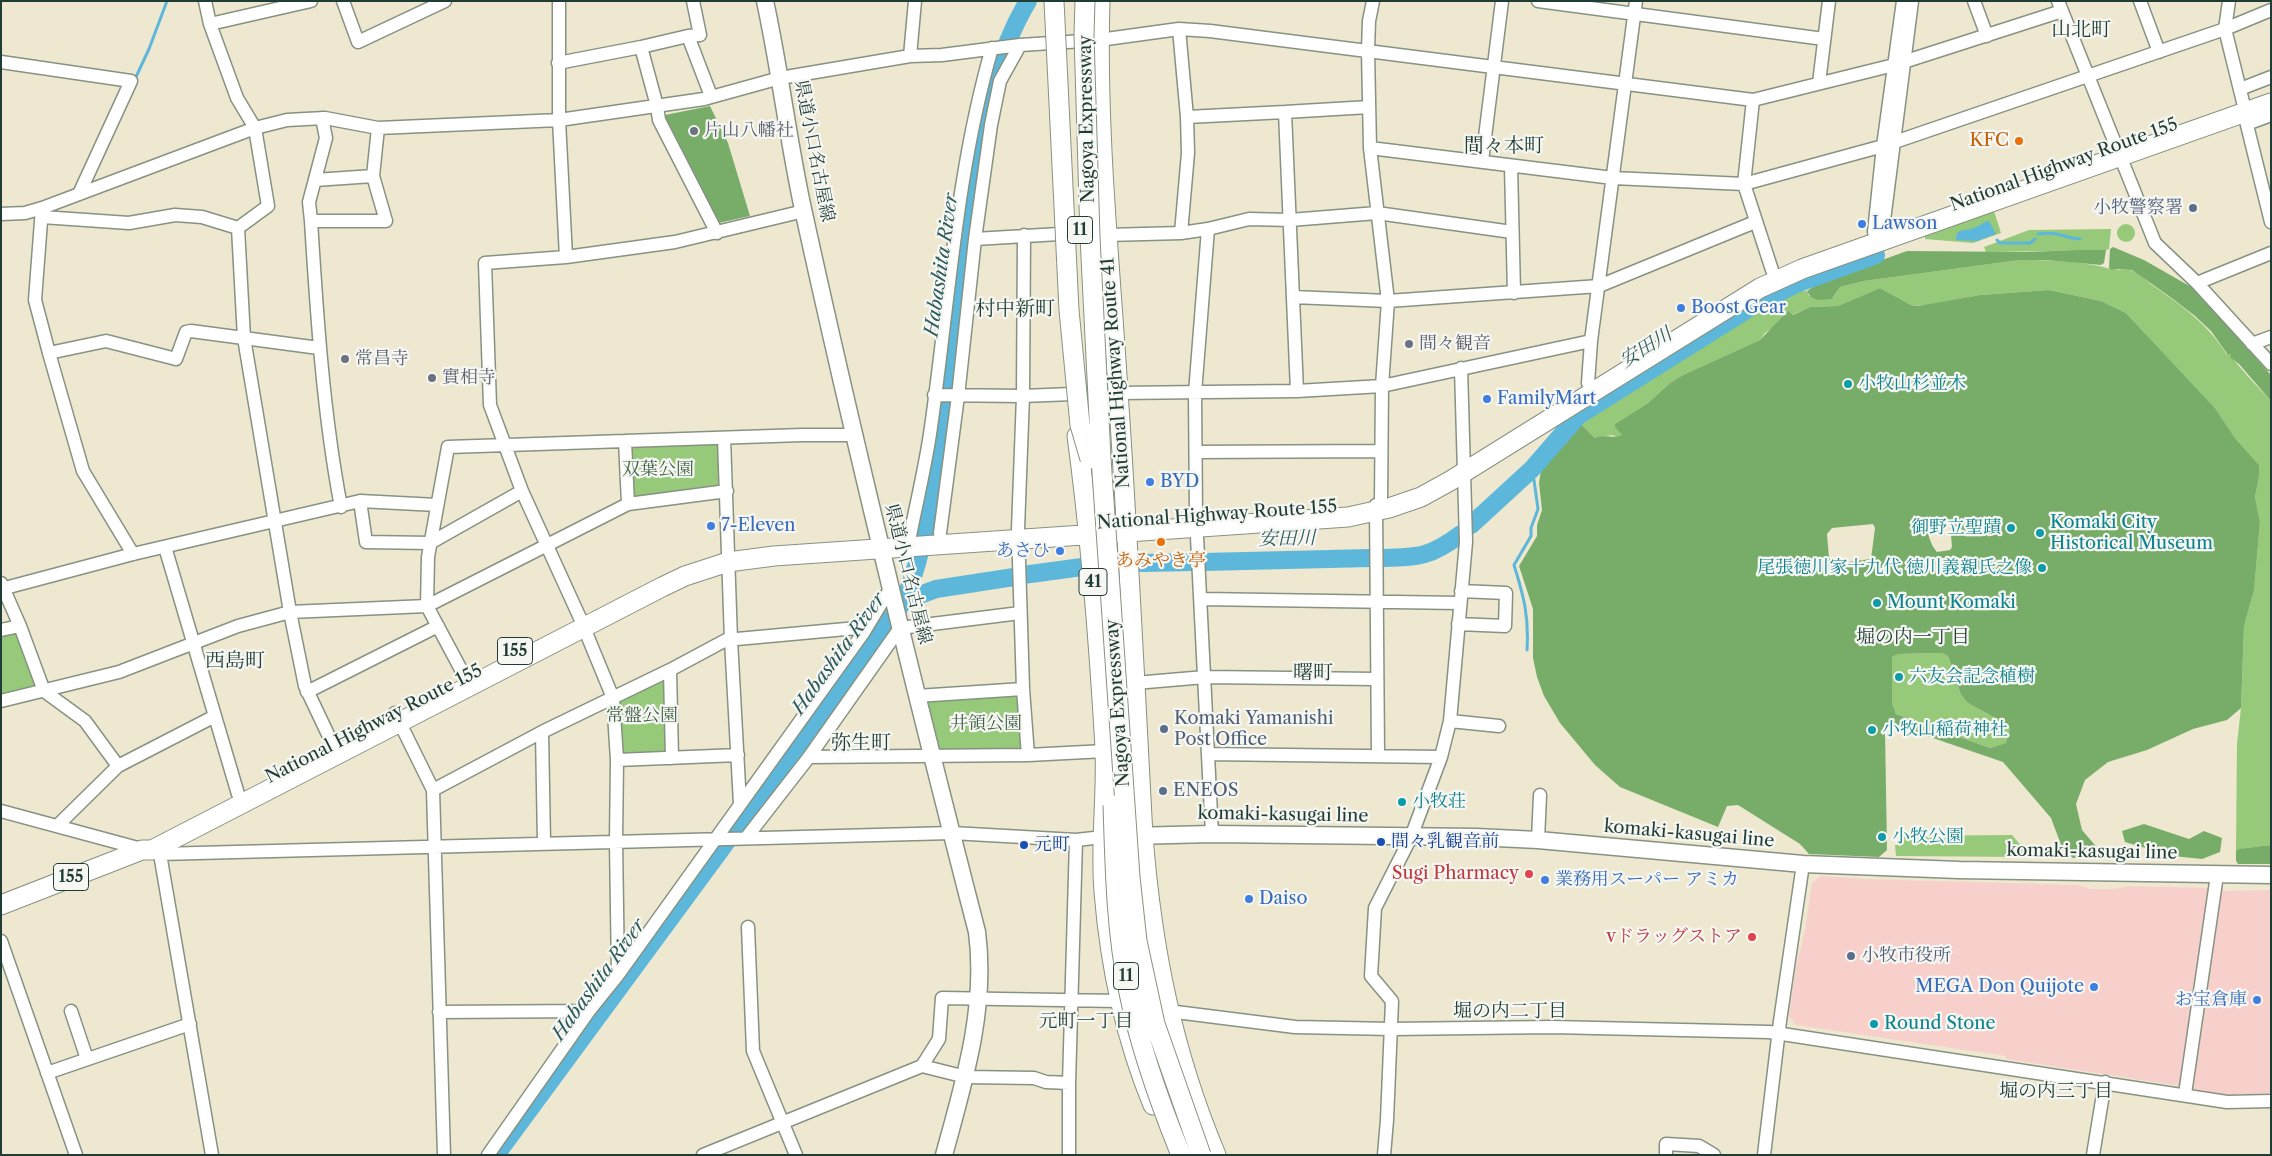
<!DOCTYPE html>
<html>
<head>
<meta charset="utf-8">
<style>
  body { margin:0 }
  #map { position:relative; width:2272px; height:1156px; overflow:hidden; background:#eee8d0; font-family:"Libre Caslon Text",serif }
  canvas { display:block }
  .frame { position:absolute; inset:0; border:2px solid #1f3d34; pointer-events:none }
</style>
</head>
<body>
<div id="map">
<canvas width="2272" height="1156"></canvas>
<div class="frame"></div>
</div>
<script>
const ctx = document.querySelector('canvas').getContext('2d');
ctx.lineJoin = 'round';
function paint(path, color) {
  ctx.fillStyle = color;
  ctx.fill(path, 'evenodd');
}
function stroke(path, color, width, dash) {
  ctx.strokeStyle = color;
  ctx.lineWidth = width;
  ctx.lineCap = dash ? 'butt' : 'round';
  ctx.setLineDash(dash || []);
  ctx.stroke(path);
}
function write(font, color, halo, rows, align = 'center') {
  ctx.font = font + ' "Libre Caslon Text","Noto Serif JP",serif';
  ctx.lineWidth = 4.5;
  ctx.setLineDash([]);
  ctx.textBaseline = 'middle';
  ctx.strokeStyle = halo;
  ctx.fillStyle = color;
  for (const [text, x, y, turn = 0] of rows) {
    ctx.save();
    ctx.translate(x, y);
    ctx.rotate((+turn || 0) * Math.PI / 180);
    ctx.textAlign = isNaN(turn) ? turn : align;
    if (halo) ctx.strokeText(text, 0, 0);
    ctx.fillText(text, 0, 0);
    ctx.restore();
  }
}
paint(new Path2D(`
  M1821 876 1865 879 2079 885 2090 889H2114L2130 886 2208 888 2223 891 2271 890V1093L2229 1096 2174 1085 2006 1059V1056L1796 1025 1789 1016 1795 972 1805 930 1812 883Z`), '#f7d0cc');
paint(new Path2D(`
  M1994 211 2001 233 1973 243 1925 239V236Z
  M2117 233a9 9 0 1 1 18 0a9 9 0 1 1-18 0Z
  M2111 229 2109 249 2106 250 1986 252 1984 247 2029 230Z
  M2020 260C2051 260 2082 261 2111 269 2117 271 2124 268 2130 270 2138 272 2145 280 2152 285 2181 305 2208 324 2227 355L2229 353C2239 368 2257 386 2271 401V845L2239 849 2236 851 2237 744 2241 708 2244 626 2254 591 2260 522 2255 497 2259 477V465L2235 438 2215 408 2126 313 2101 301 2049 290 1980 295 1924 306 1911 305 1880 288 1838 306 1810 307 1792 315 1765 333 1760 340 1683 375 1670 383 1648 403 1615 424 1614 426 1623 435 1618 437 1612 435 1595 438 1581 424 1584 419C1629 391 1674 361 1719 333 1743 319 1779 291 1807 291L1809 296 1833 298 1840 287 1864 281Z
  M718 444 720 488 631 499 628 445Z
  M18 630 39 687 1 694V635Z
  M1942 653 1948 656 1961 695 1968 703 2008 725 2010 729 2007 743 1990 748 1896 714 1892 703V657L1898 654Z
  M666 677 667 751 621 755 617 702Z
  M1023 689 1028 755 939 756 917 696Z
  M2012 835 2023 848 2026 857 1896 856 1895 845H1901L1900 836Z`), '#96c979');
paint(new Path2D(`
  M710 106 728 143 750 216 714 224 660 116Z
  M2113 247 2144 260 2193 288 2271 375V401L2239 364 2230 357 2231 356 2230 354 2228 355 2211 331 2195 316 2173 299 2132 270 2119 269 2112 270 2109 268 2110 249Z
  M2078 250H2106L2104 263 2101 265 2046 260H2020L1864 281 1840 287 1832 299C1821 300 1812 302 1807 291L1821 282 1907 251 2026 252Z
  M1880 288 1911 305 1919 306 1980 295 2049 290 2101 301 2126 313 2215 408 2235 438 2259 465V477L2255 497 2260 522 2254 591 2244 626 2241 708 2227 720 2193 729 2147 750 2108 762 2085 780 2076 804 2082 830 2100 851 2097 856 2073 858 2063 850 2051 818 2003 762 1892 724 1885 730 1887 850 1879 857 1809 854 1800 844 1738 805 1727 806 1718 827 1620 787 1595 765 1560 723 1544 696 1537 677 1533 658V609L1519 566 1537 536V525L1542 510 1539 483 1541 470 1581 424 1595 438C1605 434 1615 439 1622 435L1614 426 1615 424 1648 403 1670 383 1683 375 1760 340 1788 311 1793 315 1810 307 1838 306ZM1930 521H1947L1950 523 1952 547 1950 550 1937 552C1930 544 1928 534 1926 523ZM1873 524 1875 528 1871 559 1834 564 1829 558 1827 534 1832 528ZM1942 653 1948 656 1961 695 1968 703 2008 725 2010 729 2006 743 1990 748 1896 714 1892 703V657L1898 654Z
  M2144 824 2189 839 2204 831 2222 838 2220 852 2202 859 2173 856 2125 842 2122 831Z
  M2271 845V864H2238L2236 861V851L2238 849Z`), '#78ad69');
paint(new Path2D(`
  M1989 221 1996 234 1977 241 1956 240C1956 228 1965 231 1974 228 1979 226 1983 222 1989 221Z`), '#5db7da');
stroke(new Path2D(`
  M135 79 149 49 167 1
  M2038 234C2058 231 2064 238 2080 239
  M1997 240 2000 243H2030L2035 239
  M1527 650C1529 616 1524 597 1514 565L1531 536V528L1538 509 1534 480`), '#5db7da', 3);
stroke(new Path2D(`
  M1471 525 1532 469 1578 416 1753 306 1796 284 1876 255
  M1382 558C1420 557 1430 557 1461 534
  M1203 562 1371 558
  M1141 563 1193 562
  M1023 575 1082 567
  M904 601 936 589 1014 577
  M496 1155 904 601C929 540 935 474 944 409 954 331 963 252 976 173 986 113 996 54 1028 1`), '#5db7da', 18);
const minor = new Path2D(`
  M205 1 210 24 237 98 255 128 268 206 238 228 244 338 290 612 305 686 333 745
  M343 1 358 42 445 1
  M559 1V120L566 257
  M693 1 700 35 688 36 711 96
  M1373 1 1369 21 1368 51 1370 148 1388 301 1382 386 1381 500
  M1538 1 1824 39
  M1974 1 1987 36
  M2058 1 2155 243 2197 283 2271 364
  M2140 1 2159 52
  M2229 1 2225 29 2243 102
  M210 24 311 1
  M1179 29 1187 117 1188 153 1181 233
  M688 36 641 47 657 106 659 120 717 233
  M910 56 915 1
  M1 62 131 81 79 194
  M558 63 641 47
  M1819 83 1829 1
  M2240 89 2271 77
  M1753 100 1744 184 1772 270
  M2244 113 2271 222
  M1187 117 1285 112
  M322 118 326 138 309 202 311 221H386L373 176 378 128
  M2247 124 2271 115
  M1370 148 1613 178 1744 184 1883 146 2225 29 2271 10
  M1482 161 1502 1
  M1511 166 1514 293
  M315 180 373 176
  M42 208 35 300 49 353 83 471 133 554
  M1 214 25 213 42 208 255 128 287 120 325 118 378 128 559 120 704 99 780 78 910 56 942 55 1020 45 1099 40 1179 29 1210 31 1753 100 1894 65 2062 11
  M42 217 129 223 175 215 202 217 238 228
  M311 221C317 317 323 412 341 507
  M1883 228 1912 1
  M1208 229 1249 219 1290 220 1377 213 1512 232
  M1874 232 1883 146 1903 1
  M1024 235 1023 396 1018 529 1023 689 1028 755
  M1107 235 1181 233 1208 229 1195 393 1196 517 1212 834
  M975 239 1059 234
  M2197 283 2271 253
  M1293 297 1388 301 1599 286 1755 222
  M2252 344 2271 337
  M49 353 106 341 176 359 186 332 191 331 319 348
  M1588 383 1591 341 1636 1
  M1297 391 1285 112 1369 107
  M1118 393 1297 391 1382 386 1591 341
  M934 395 1023 396 1072 394
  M724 438 731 640 740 804
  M625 441 628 504
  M1196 452 1381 451
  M360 501 366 542 430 543 522 491
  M1376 505 1378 755
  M940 533 958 396 975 239 991 125 1000 81 1020 45
  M910 536C917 500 926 464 931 427 949 301 956 172 992 48
  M165 547 238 794
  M1 583 20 626 44 691 85 721 118 766
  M5 588 133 554 360 501 437 505
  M1201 599 1459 603
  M1458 624 1505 626 1506 593 1461 591
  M1 630 20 626
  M670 670 672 758
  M465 677 427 606 428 557 448 447 802 435H856
  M1135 683 1205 677 1376 679
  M307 692 438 626
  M917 696 1023 689
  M1 701 119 672 238 626 290 612 427 606 628 504 727 491
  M395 713 433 790 444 1155
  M1450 721 1499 726
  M542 732 544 843
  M1208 754 1441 757
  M809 757 1028 755 1105 751
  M617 760 738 755
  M433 790 542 732 670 670 726 640 857 628 864 632
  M1 811 160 854 952 833 1076 840 1103 837
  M57 826 118 766 215 716
  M746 838 809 757 900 628 1020 613
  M1538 840 1540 795
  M160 854 212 1155
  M748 927 753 1051 796 1155
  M1 941 76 1155
  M618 975 864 632 890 589
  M71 1011 87 1059
  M1168 1011 1295 1027 1392 1029 1552 1027 1769 1032 2227 1102 2271 1101
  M439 1012 589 1011
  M922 1066 939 1039 942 998 1119 1001
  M47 1073 190 1024
  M2185 1094 2217 875
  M488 1155 589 1011 618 975 616 841 617 760 613 698 580 618 522 491 490 405 485 263 566 257 675 242 804 211
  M703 1155 922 1066 966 1077 1034 1078 1046 1082 1069 1083
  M1069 1155V1083L1076 840
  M1384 1155 1387 1120 1392 1001 1371 976 1375 908 1411 837 1441 757 1450 721 1466 542 1461 368
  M1666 1155V1144L1699 1146 1714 1155
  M1764 1155 1780 1021 1803 864
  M2093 1155 2105 1082`);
const major = new Path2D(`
  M765 1C780 70 788 140 803 209 856 451 915 692 977 932 987 1008 964 1082 944 1155
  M1131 836 1212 834 1476 837 1538 840 1803 864 1959 870 2271 875`);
const highway = new Path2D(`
  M1100 1C1096 131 1110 262 1118 391 1128 539 1135 687 1143 836 1152 949 1172 1050 1216 1155
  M1077 436C1091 539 1099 644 1105 748 1107 796 1100 845 1104 892 1110 966 1125 1037 1153 1105
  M1 905 142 850H152L662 587 685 576 728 562 774 556 1348 517 1389 508 1421 497 1450 481 1760 288 1802 269 2271 103`);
stroke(minor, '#869282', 15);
stroke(major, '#869282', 19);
stroke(highway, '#869282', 21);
stroke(minor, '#fff', 12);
stroke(major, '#fff', 16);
stroke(highway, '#fff', 19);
const highwayBridge = new Path2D(`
  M1054 1 1069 310 1080 425 1090 459
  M1085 1 1084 35 1090 237 1101 458 1130 877 1137 941 1155 1024 1201 1155
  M1113 805C1115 866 1116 928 1128 988 1139 1045 1159 1101 1181 1155`);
stroke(highwayBridge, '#869282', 21, []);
stroke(highwayBridge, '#fff', 19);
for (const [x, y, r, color] of [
  [694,131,5,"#6b7280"],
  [2019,141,5,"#e8710a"],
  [2193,208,5,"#5c6f8a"],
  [1862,224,5,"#3f7fe0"],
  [1681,308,5,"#3f7fe0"],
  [1409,344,5,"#6b7280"],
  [345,359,5,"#6b7280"],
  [432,378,5,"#6b7280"],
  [1848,384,5,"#0f9aa8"],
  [1487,399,5,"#3f7fe0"],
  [1150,482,5,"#3f7fe0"],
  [711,526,5,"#3f7fe0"],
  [2011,528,5,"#0f9aa8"],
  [2040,533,5,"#0f9aa8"],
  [1161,542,5,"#e8710a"],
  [1060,551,5,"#3f7fe0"],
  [2042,568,5,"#0f9aa8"],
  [1877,603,5,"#0f9aa8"],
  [1899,677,5,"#0f9aa8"],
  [1164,729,5,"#5c6f8a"],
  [1872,730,5,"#0f9aa8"],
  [1163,791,5,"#5c6f8a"],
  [1402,802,5,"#0f9aa8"],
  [1882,837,5,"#0f9aa8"],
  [1381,842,5,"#1a4fb4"],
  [1024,845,5,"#1a4fb4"],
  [1529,874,5,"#e0444e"],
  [1545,880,5,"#3f7fe0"],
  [1249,899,5,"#3f7fe0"],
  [1752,937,5,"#e0444e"],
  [1851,956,5,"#5c6f8a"],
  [2094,987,5,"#3f7fe0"],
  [2257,1000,5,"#3f7fe0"],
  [1874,1024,5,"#0f9aa8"]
]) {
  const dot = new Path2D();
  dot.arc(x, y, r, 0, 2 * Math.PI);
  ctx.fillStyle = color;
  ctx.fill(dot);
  stroke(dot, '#f6f6f2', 2);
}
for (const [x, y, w] of [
  [1080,230,25],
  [1093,582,28],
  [515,651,35],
  [71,877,35],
  [1126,976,25]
]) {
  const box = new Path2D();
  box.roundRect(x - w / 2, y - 13.5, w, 27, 4);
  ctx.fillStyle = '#f6f6f2';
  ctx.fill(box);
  stroke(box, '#1f3d34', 1);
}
write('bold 16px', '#1f3d34', null, [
  ["11",1080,230],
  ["41",1093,582],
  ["155",515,651],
  ["155",71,877],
  ["11",1126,976]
]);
write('18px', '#1f3d34', '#f6f6f2', [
  ["Nagoya Expressway",1087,119,-91],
  ["県道小口名古屋線",814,151,79],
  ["National Highway Route 155",2064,165,-20],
  ["National Highway Route 41",1116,373,-94],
  ["National Highway Route 155",1217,515,-4],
  ["県道小口名古屋線",908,574,76],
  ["Nagoya Expressway",1118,703,-94],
  ["National Highway Route 155",374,724,-27],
  ["komaki-kasugai line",1283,815,1],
  ["komaki-kasugai line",1689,834,5],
  ["komaki-kasugai line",2092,852,1]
]);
write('18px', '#5b616d', '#f6f6f2', [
  ["片山八幡社",704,131],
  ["間々観音",1419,344],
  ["常昌寺",355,359],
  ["實相寺",442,378]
], 'left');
write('18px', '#c56008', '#f6f6f2', [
  ["KFC",2009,141],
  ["あみやき亭",1161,561,"center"]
], 'right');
write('18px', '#4e5e75', '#f6f6f2', [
  ["小牧警察署",2183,208,"right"],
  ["Komaki Yamanishi",1174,719],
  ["Post Office",1174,740],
  ["ENEOS",1173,791],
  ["小牧市役所",1861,956]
], 'left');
write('18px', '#366cbe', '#f6f6f2', [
  ["Lawson",1872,224],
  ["Boost Gear",1691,308],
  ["FamilyMart",1497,399],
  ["BYD",1160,482],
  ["7-Eleven",721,526],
  ["あさひ",1050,551,"right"],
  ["業務用スーパー アミカ",1555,880],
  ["Daiso",1259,899],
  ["MEGA Don Quijote",2084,987,"right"],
  ["お宝倉庫",2247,1000,"right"]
], 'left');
write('18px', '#0d838f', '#f6f6f2', [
  ["小牧山杉並木",1858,384],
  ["Komaki City",2050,523],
  ["Historical Museum",2050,544],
  ["御野立聖蹟",2001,528,"right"],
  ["尾張徳川家十九代 徳川義親氏之像",2032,568,"right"],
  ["Mount Komaki",1887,603],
  ["六友会記念植樹",1909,677],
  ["小牧山稲荷神社",1882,730],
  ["小牧荘",1412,802],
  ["小牧公園",1892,837],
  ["Round Stone",1884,1024]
], 'left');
write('18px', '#3d6045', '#f6f6f2', [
  ["双葉公園",658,470],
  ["常盤公園",642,716],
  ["井領公園",986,724]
]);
write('18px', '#164399', '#f6f6f2', [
  ["間々乳観音前",1391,842],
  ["元町",1034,845]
], 'left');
write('18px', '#be3a42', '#f6f6f2', [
  ["Sugi Pharmacy",1519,874],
  ["vドラッグストア",1742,937]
], 'right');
write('italic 19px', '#2e5c5e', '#f6f6f2', [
  ["Habashita River",942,265,-82],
  ["安田川",1646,348,-32],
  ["安田川",1287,539,-1],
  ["Habashita River",839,654,-54],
  ["Habashita River",599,980,-54]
]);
write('19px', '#1f3d34', '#f6f6f2', [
  ["堀の内一丁目",1913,638],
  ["堀の内二丁目",1510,1012],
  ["元町一丁目",1086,1022],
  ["堀の内三丁目",2056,1092]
]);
write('20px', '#1f3d34', '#f6f6f2', [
  ["山北町",2081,30],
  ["間々本町",1504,146],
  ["村中新町",1015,309],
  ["西島町",235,661],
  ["曙町",1313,673],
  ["弥生町",861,743]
]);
</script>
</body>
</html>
